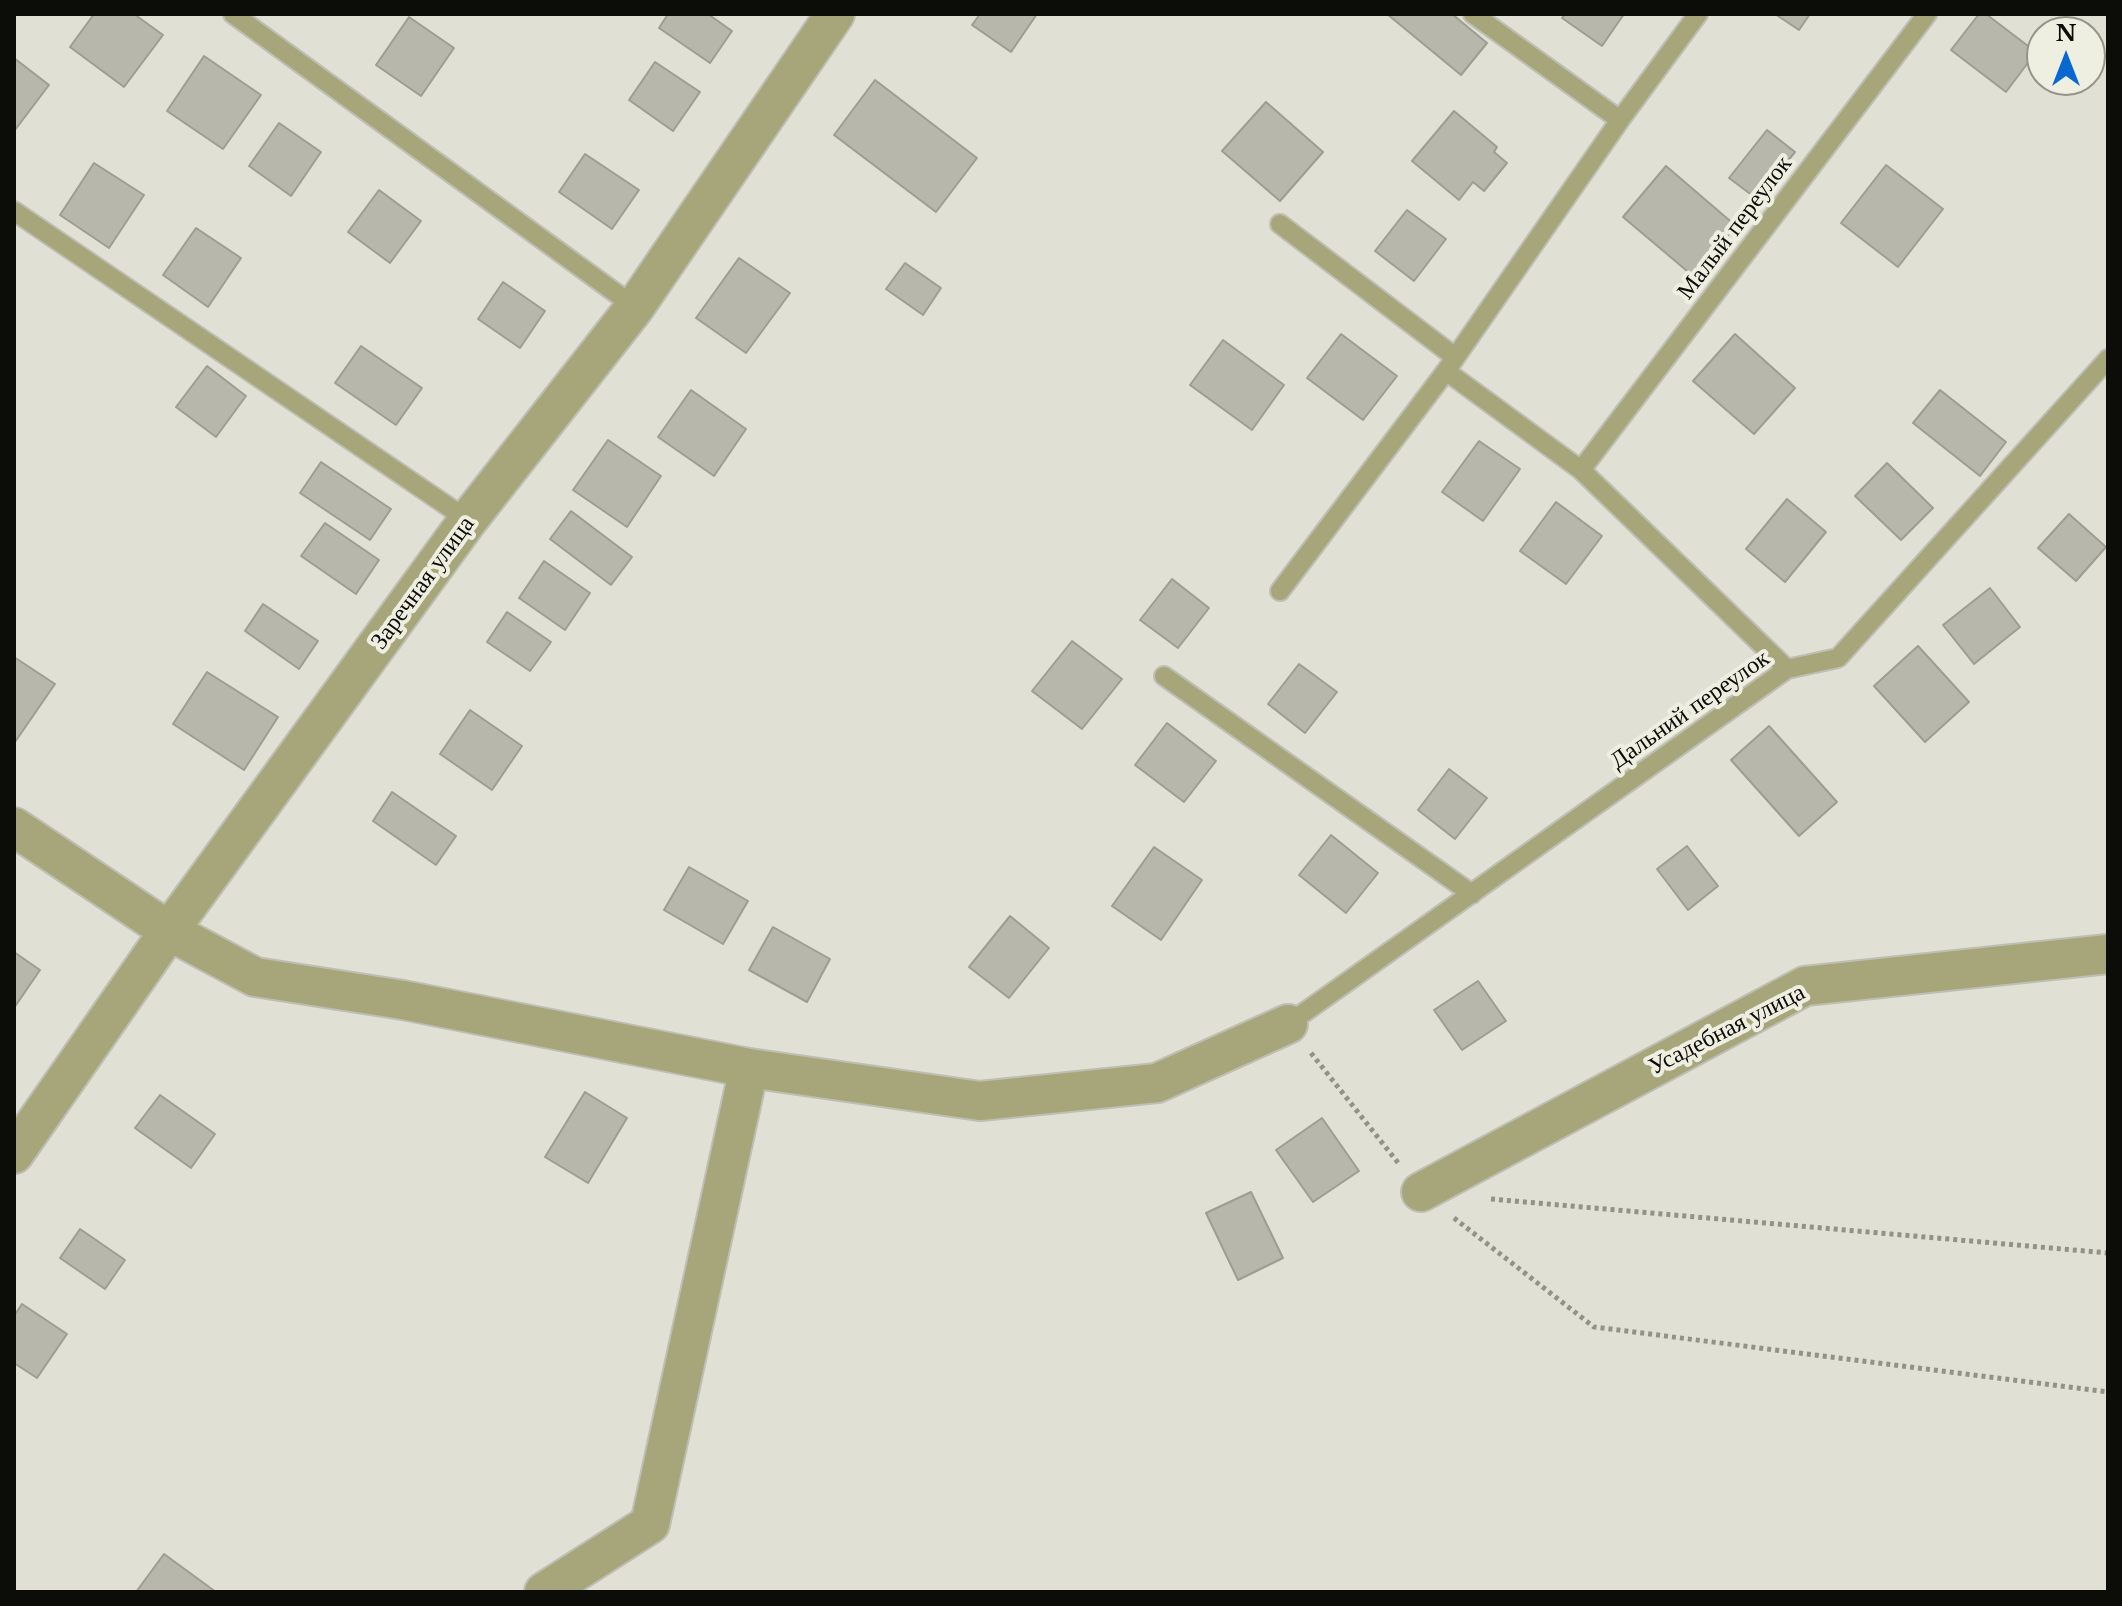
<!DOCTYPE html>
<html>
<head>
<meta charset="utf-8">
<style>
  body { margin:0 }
  #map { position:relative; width:2122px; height:1606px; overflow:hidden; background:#e0e0d4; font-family:"Libre Baskerville",serif }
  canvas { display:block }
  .frame { position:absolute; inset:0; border:16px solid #0c0c08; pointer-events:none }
  .north { position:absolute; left:2026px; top:16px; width:80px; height:80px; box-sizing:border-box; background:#eeeee1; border:2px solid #94948a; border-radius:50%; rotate:0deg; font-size:22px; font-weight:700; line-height:32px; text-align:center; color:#0c0c08 }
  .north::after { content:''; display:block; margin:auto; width:28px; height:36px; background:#0768d1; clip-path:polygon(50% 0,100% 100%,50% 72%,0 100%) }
</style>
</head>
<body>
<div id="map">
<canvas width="2122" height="1606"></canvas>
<div class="frame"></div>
<div class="north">N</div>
</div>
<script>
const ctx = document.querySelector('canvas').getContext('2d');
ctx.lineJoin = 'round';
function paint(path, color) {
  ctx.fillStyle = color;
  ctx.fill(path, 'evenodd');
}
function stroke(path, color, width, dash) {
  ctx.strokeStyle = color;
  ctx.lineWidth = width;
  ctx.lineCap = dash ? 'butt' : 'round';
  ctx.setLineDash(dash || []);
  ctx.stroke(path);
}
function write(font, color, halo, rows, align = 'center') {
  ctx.font = font + ' "Libre Baskerville",serif';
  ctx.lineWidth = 8;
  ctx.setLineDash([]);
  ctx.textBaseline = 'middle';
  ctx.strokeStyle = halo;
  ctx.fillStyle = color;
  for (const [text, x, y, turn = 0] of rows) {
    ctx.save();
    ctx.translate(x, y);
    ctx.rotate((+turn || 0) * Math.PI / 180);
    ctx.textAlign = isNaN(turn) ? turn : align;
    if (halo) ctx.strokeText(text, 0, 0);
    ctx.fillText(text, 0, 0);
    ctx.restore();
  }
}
const building = new Path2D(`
  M94 14H134L163 35 124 87 70 47Z
  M668 14H708L732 31 710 63 659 28Z
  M980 14H1037L1011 52 972 25Z
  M1387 14H1452L1487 43 1461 75Z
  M1565 14H1624L1602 46 1562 18Z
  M1775 14H1810L1799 30Z
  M1979 14H1986L2036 52 2006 92 1951 50Z
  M409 17 454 48 421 96 376 65Z
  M204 56 261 95 223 149 167 111Z
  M14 58 49 85 15 130 14 129Z
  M655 62 700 92 673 131 629 100Z
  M875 80 977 158 936 212 834 135Z
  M1266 102 1323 152 1280 201 1222 151Z
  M1454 111 1497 147 1494 152 1507 163 1484 191 1473 182 1459 200 1412 161Z
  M279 123 321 152 291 196 249 166Z
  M1767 130 1795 152 1757 199 1729 178Z
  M585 154 639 190 612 229 559 192Z
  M94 163 144 195 109 248 60 215Z
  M1886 165 1943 209 1898 267 1841 223Z
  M1666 166 1736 226 1693 276 1623 217Z
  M379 190 421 221 390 263 348 232Z
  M1407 210 1446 239 1414 281 1375 251Z
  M196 228 241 258 208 307 163 275Z
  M739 258 790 293 746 353 696 318Z
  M905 263 941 288 923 315 886 289Z
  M503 282 545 311 520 348 478 319Z
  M1341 334 1397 376 1363 420 1307 378Z
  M1735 334 1795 388 1754 434 1693 381Z
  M1223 340 1284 385 1252 430 1190 385Z
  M361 346 422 388 396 425 335 383Z
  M207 366 246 396 216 437 176 407Z
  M691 390 746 429 714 476 658 437Z
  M1940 390 2006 442 1980 476 1913 423Z
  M608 440 661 476 627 527 573 490Z
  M1479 441 1520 469 1483 521 1442 492Z
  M321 462 391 509 370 540 300 493Z
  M1887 463 1933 508 1901 540 1855 496Z
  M1787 499 1826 532 1785 582 1746 549Z
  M1556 502 1602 536 1566 584 1520 551Z
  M571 511 632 557 611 585 550 539Z
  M2069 514 2106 547 2076 581 2038 548Z
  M325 523 379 560 356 594 301 556Z
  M544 561 590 593 565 630 519 598Z
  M1172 579 1209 608 1178 648 1140 620Z
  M1990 588 2020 627 1974 664 1943 625Z
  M263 604 318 641 299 669 245 631Z
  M507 612 551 642 530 671 487 642Z
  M1072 641 1122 679 1082 729 1032 691Z
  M1918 646 1969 702 1925 742 1874 686Z
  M14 657 55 684 15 742H14Z
  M1299 664 1337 692 1305 733 1268 704Z
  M207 672 278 717 244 770 173 724Z
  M470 710 522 746 492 790 440 754Z
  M1167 723 1216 761 1184 802 1135 765Z
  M1769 726 1837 802 1799 836 1731 760Z
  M1449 769 1487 798 1455 839 1418 810Z
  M392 792 456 836 436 865 373 821Z
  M1331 835 1378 873 1346 913 1299 875Z
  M1687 846 1718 886 1688 910 1657 869Z
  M1154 847 1202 880 1161 940 1112 906Z
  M689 867 748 901 723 944 664 910Z
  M1010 916 1049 948 1009 998 969 967Z
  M773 927 830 959 807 1002 749 970Z
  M14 952 40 970 14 1008Z
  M1478 981 1506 1021 1462 1050 1434 1010Z
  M585 1092 627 1118 588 1183 545 1157Z
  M160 1095 215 1134 191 1168 135 1128Z
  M1322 1118 1359 1171 1313 1202 1276 1150Z
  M1251 1192 1283 1258 1238 1280 1206 1213Z
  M80 1229 125 1260 105 1289 60 1258Z
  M22 1304 67 1334 37 1378 14 1363V1316Z
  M164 1554 216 1592H136Z`);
paint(building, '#b7b7ab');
stroke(building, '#9d9d91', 2);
const service = new Path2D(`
  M233 14 635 307
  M1473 14 1620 120
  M1698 14 1620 120 1446 371 1581 470 1787 669
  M14 211 468 520
  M1280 224 1455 357
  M1581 470 1927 14
  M1280 591 1446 371
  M1164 676 1472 894
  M1288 1024 1787 669 1838 658 2108 359`);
const minor = new Path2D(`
  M14 827 169 931 255 977 403 1000 749 1068 980 1101 1157 1083 1288 1024
  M14 1154 169 931 468 520 635 307 835 14
  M1421 1192 1805 986 2108 954
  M544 1592 650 1524 749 1068`);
stroke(service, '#bebeb3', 22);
stroke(minor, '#bebeb3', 42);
stroke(new Path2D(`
  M1311 1053 1399 1164
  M1491 1199 2108 1253
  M1454 1218 1594 1327 2108 1392`), '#929289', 5, [4, 4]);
stroke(service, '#a7a57a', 18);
stroke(minor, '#a7a57a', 38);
write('24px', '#0c0c08', '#eeeee1', [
  ["Малый переулок",1735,228,-53],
  ["Заречная улица",423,583,-54],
  ["Дальний переулок",1690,710,-35],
  ["Усадебная улица",1727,1030,-27]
]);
</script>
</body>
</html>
